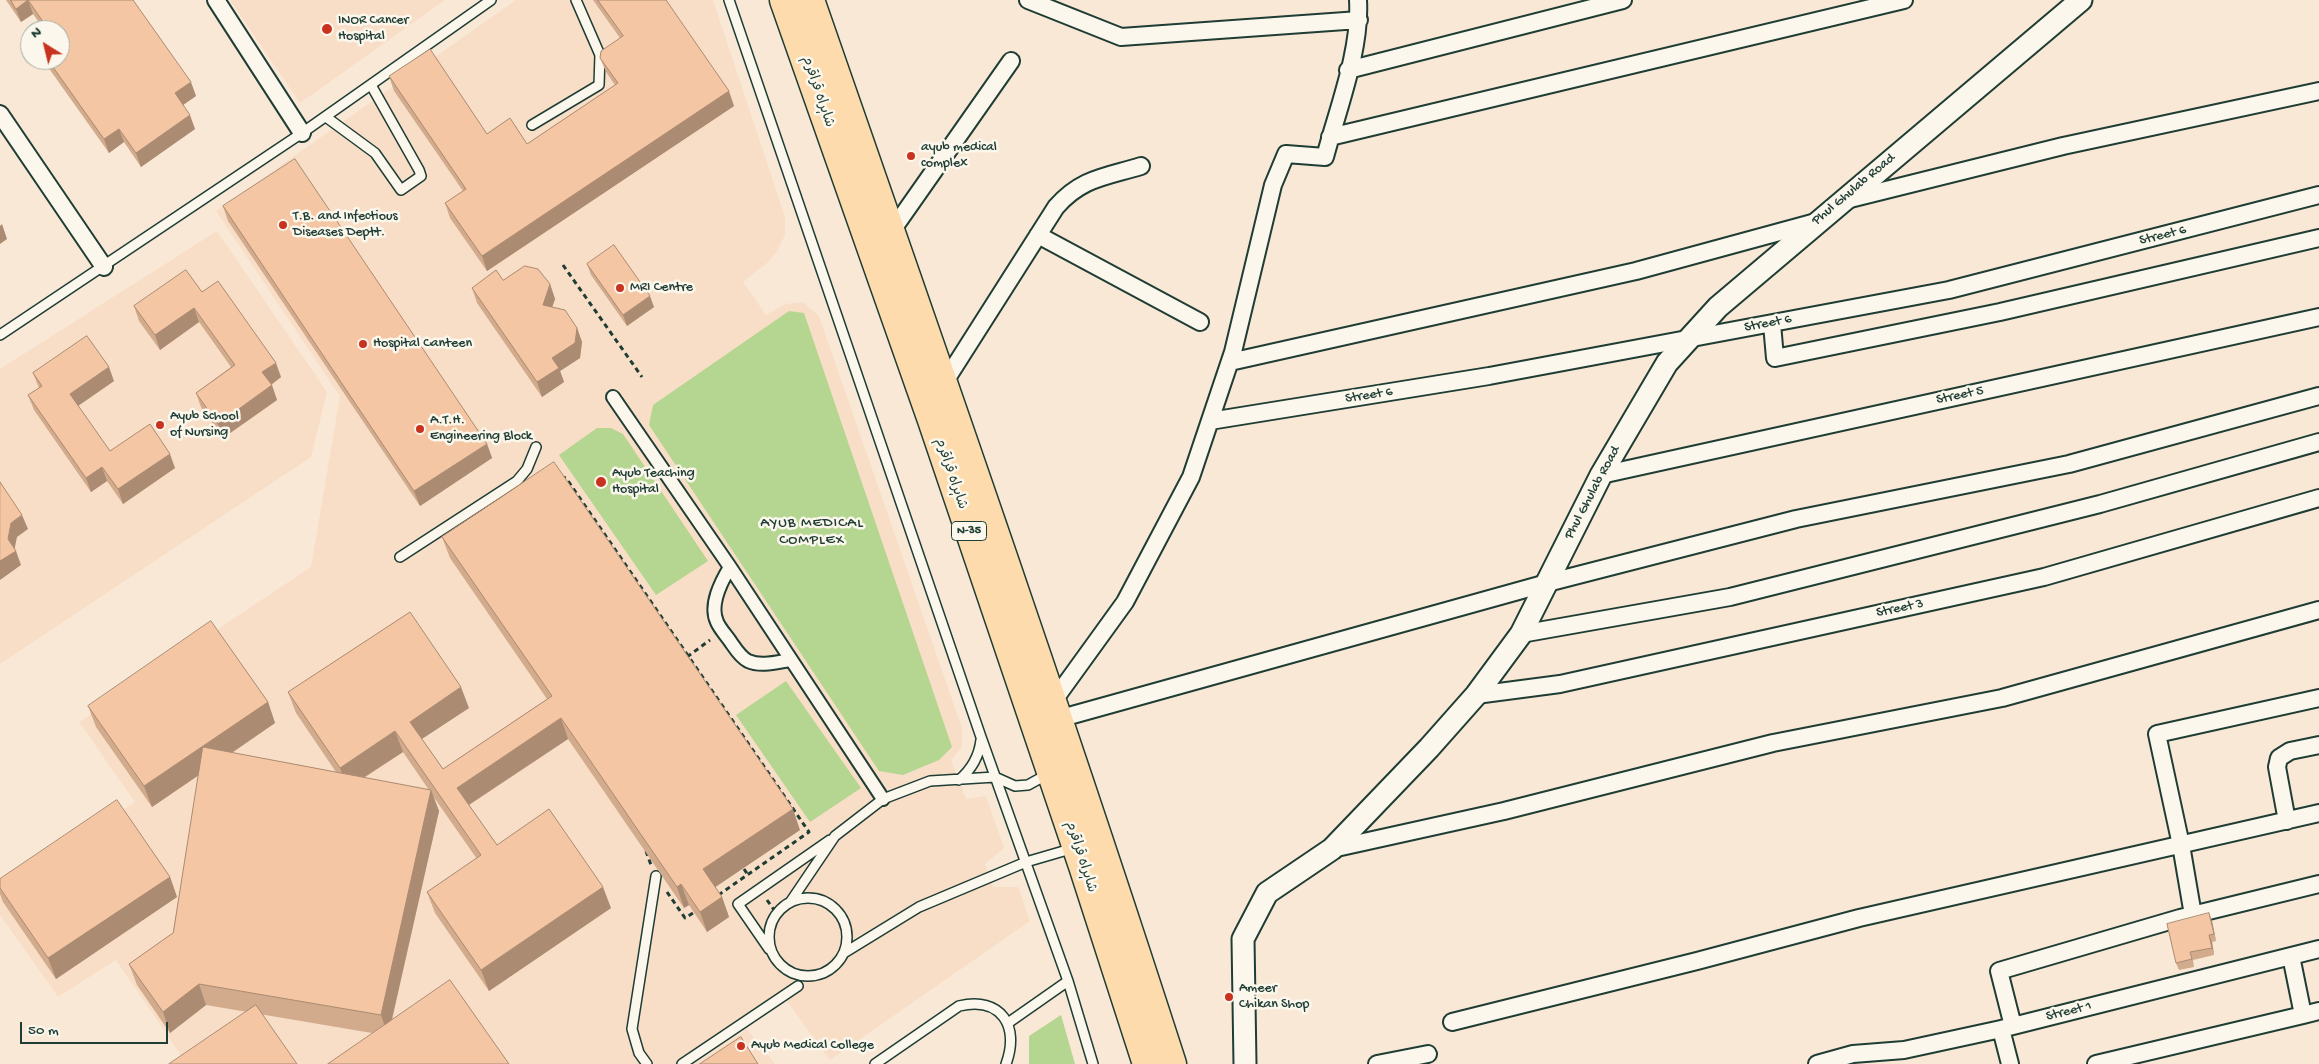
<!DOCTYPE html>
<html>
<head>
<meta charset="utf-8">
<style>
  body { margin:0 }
  #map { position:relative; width:2319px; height:1064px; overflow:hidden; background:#f9e8d6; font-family:"Gochi Hand",sans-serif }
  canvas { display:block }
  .north { position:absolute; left:20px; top:20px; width:50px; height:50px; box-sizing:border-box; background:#fbf7ec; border:1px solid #a3ada2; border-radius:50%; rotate:324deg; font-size:14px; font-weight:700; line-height:20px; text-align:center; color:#1f3d34 }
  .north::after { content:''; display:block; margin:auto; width:18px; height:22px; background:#c8321e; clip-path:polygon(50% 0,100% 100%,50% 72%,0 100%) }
  .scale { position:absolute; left:20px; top:1022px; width:148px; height:22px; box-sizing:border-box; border:2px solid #1f3d34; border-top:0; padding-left:6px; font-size:15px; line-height:18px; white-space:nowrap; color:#1f3d34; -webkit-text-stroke:4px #fbf7ec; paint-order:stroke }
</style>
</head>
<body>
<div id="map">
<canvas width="2319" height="1064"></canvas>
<div class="north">N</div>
<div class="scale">50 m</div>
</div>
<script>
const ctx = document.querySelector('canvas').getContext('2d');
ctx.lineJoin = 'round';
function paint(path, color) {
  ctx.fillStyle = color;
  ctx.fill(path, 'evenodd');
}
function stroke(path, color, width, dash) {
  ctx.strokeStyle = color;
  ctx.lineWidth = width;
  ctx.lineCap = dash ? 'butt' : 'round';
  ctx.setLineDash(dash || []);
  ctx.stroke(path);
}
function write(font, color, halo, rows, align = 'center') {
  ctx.font = font + ' "Gochi Hand","Playpen Sans Arabic",sans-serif';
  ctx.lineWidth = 5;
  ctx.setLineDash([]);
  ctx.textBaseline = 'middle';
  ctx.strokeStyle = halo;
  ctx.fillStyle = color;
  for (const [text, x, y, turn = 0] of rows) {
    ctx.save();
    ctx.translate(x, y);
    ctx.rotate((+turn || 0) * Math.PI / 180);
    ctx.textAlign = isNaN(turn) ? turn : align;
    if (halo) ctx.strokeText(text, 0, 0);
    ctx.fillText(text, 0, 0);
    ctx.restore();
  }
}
paint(new Path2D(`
  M230 0H445L300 103Z
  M516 0H713L785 217V235L777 251 767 263 743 282 766 315 785 304 803 302 819 316 962 728V747L951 760 966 799 986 796 1004 848 985 864 989 876 993 887H1018L1030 921 830 1060 786 1000 688 1064H187L116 960 58 997 0 915V891L135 802 79 722 311 567 340 396 216 211Z
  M217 231 327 392 311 457 0 664V369Z
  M747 1029 775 1064H695Z`), '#f8dec7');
paint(new Path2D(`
  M789 311 804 313 952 747 939 760 903 775 879 771 649 425 653 405Z
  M597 428H611L623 434 708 561 656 595 559 455Z
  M786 681 861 788 810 822 736 715Z
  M1061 1015 1075 1064H1029V1036Z`), '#b4d690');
const service = new Path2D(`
  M729 0 981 737 1068 981 1093 1064
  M326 117 375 153 401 190 421 176 419 170 371 85
  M532 125 599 85 600 55 576 0
  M0 335 302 133 491 0
  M400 557 517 481 527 469 536 447
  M959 780C972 769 979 757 981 740
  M769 937a39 39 0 1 1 78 0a39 39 0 1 1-78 0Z
  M791 901 835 836 883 799 930 781 995 777 1015 786 1028 785 1048 774
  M769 949 738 904 830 840
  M844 953 919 907 1026 862 1074 848
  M1008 1023 1068 981
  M647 1064 639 1053 632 1029 656 876
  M682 1064 798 986
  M875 1064 959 1006C1001 996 1020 1026 1006 1064`);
const pedestrian = new Path2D(`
  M613 397 730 567 883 799
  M730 567C721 582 709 605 717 622 720 629 726 635 730 641 735 648 740 657 748 661 761 667 777 662 790 660`);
const minor = new Path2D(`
  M216 0 302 133
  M1028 0 1121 37 1359 20
  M1348 70 1623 0
  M0 114 104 267
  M1330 137 1904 0
  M1846 200 2063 146 2319 91
  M891 232 1011 61
  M1038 235 1200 322
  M1772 324 1775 358 2000 312 2319 238
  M1230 362 1636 271 1816 222
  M944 383 1056 207C1081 178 1105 177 1141 166
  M1210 421 1489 376 1949 290 2319 195
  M1601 475 2319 317
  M1521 634 1730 597 2100 504 2319 442
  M1476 695 1560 684 2044 577 2319 498
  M1052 703 1125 602 1191 477 1233 352 1273 185 1286 154 1325 157C1338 108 1361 50 1358 0
  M1058 719 1547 583 1796 519 2069 464 2319 396
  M2287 821 2277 767 2279 758 2290 751 2319 745
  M1332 849 1504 811 1773 743 2002 698 2319 610
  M2193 915 2181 845 2157 734 2319 698
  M2303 1015 2319 1011
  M1452 1022 1697 961 1859 918 2319 813
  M2013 1026 1999 971 2180 918 2319 884
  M2001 1029 2010 1064
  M1377 1064 1428 1054
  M1817 1064 1853 1054 1904 1050 2001 1029 2319 949
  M2096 1064 2303 1015 2291 956`);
const tertiary = new Path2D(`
  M1245 1064 1243 939 1267 893 1332 849 1429 748 1476 695 1521 634 1601 475 1667 363 1718 307 2081 0`);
const trunk = new Path2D(`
  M784 0 932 420 1083 866 1147 1064
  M810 0C933 354 1057 707 1172 1064`);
stroke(service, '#1f3d34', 12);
stroke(pedestrian, '#1f3d34', 16);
stroke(minor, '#1f3d34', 20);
stroke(tertiary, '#1f3d34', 25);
stroke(trunk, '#1f3d34', 31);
stroke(new Path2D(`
  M563 265 642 377
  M561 477 566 478 809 832 717 896
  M687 657 710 640
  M646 851 651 865
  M744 869 748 875
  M667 892 685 918 696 911
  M767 900 777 914`), '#1f3d34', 3, [5, 4]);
stroke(service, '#fbf7ec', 9);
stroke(pedestrian, '#fbf7ec', 12);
stroke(minor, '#fbf7ec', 16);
stroke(tertiary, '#fbf7ec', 21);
stroke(trunk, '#fedbac', 28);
paint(new Path2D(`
  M6 0H133L196 96 183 105 195 129 141 167 124 142 109 153 43 60H60L43 28 33 14 21 22Z
  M593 0H666L734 106 487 271 450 218 445 203 463 191 394 91 389 76 487 134 527 144 615 85 606 72 600 58 620 38Z
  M223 206 487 444 492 458 420 506 228 221Z
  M587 264 654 307 627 326 591 275Z
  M503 280 550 284 555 299 552 307 577 328 582 342 580 358 560 371 564 382 542 397 477 303 472 288Z
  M202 292 281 377 271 385 277 400 223 438 201 407 196 393 231 367 199 322 160 350 139 321 134 306Z
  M33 373 114 381 78 406 110 451 175 468 123 504 107 481 91 492 34 410 28 395 39 388Z
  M442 537 800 830 715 887 722 897 729 917 707 932 689 905 684 908 568 739 469 805 497 845 611 908 489 991 435 913 427 892 477 859 433 796 439 811 392 1020 372 1033 206 1005 170 1033 137 985 129 964 173 933 199 775 152 807 96 727 88 706 268 702 275 723 232 753 336 772 296 713 288 692 469 708 422 739 443 769 547 699 450 558ZM403 752 429 790 364 778Z
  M170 877 177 897 56 979 3 902 0 894V879Z
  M2212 921 2216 941 2212 942 2214 955 2193 960 2194 967 2179 970 2176 963Z`), '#d2aa8c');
paint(new Path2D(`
  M28 0 33 14 21 22 16 9Z
  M191 82 196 96 180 107 175 93Z
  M729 91 734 106 487 271 482 256Z
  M190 115 195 129 141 167 136 153Z
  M119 129 124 142 109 153 104 139Z
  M2 224 7 239 0 244V226Z
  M550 284 555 299 548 319 543 305Z
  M650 296 654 307 627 326 623 315Z
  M194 308 199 322 160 350 155 335Z
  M577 328 582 342 580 358 560 371 564 382 542 397 537 382 552 358Z
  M276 363 281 377 268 387 262 372Z
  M109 367 114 381 75 408 70 394Z
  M272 385 277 400 223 438 218 424Z
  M487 444 492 458 420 506 414 491Z
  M170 454 175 468 123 504 118 489Z
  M102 467 107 481 91 492 86 478Z
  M22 515 28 529 17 537 14 552 16 551 21 565 0 580V561L8 539 11 523Z
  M461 687 469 708 417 742 410 722Z
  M268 702 275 723 152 807 144 786Z
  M561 718 568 739 464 808 457 788Z
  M395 731 403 752 347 788 340 768Z
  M431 790 439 811 388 1036 381 1015Z
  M793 809 800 830 711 890 703 869Z
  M170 877 177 897 56 979 48 958Z
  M681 884 689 905 684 908 677 887Z
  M603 887 611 908 489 991 481 970Z
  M722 897 729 917 707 932 700 912Z
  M2209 913 2212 921 2216 941 2214 934Z
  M2209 935 2212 942 2214 955 2212 948Z
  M199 984 206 1005 170 1033 163 1012Z`), '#ab8b72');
const building = new Path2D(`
  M11 0H133L191 82 175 93 190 115 136 153 119 129 104 139 48 60H60V30H41L46 26 28 0 16 9Z
  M598 0H666L729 91 482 256 445 203 466 189 389 76 430 49 487 134 510 118 527 144 618 83 600 58 601 51 623 36Z
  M295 159 487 444 414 491 223 206Z
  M614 245 650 296 623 315 587 264Z
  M525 266 538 269 550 284 543 305 565 310 577 328 575 343 552 358 559 368 537 382 472 288 496 270 503 280Z
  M186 270 202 292 218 281 276 363 262 372 272 385 218 424 196 393 235 365 194 308 155 335 134 306Z
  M87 336 109 367 70 394 110 451 150 424 170 454 118 489 102 467 86 478 28 395 42 386 33 373Z
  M554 462 793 809 703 869 722 897 700 912 681 884 677 887 561 718 457 788 497 845 549 809 603 887 481 970 427 892 481 855 395 731 340 768 288 692 410 612 461 687 410 722 443 769 552 696 442 537Z
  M0 482 22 515 11 523 8 539 16 551 0 561Z
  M211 621 268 702 144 786 88 706Z
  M203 747 431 790 381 1015 199 984 163 1012 129 964 173 933Z
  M117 800 170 877 48 958 0 888V879Z
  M2209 913 2214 934 2209 935 2212 948 2190 952 2192 959 2176 963 2167 924Z
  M450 980 509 1064H328Z
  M256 1005 297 1064H169Z
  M741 1037 758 1064H700Z`);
paint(building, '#f4c6a3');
stroke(building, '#ab8b72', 1);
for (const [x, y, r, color] of [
  [327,29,6,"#c8321e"],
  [911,156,5,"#c8321e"],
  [283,225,5,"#c8321e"],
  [620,288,5,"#c8321e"],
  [363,344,5,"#c8321e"],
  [160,425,5,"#c8321e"],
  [420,429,5,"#c8321e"],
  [601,482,6,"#c8321e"],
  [1229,997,5,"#c8321e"],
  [741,1046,5,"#c8321e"]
]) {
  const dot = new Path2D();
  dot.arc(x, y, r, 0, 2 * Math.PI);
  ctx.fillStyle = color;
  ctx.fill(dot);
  stroke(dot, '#fbf7ec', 2);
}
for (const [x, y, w] of [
  [969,531,35]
]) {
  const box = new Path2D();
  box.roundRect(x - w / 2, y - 9.5, w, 19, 4);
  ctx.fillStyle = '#fbf7ec';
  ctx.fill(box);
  stroke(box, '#1f3d34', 1);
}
write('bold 12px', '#1f3d34', null, [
  ["N-35",969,531]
]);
write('14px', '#1f3d34', '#fbf7ec', [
  ["INOR Cancer",338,21],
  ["Hospital",338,37],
  ["ayub medical",921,148],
  ["complex",921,164],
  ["T.B. and Infectious",293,217],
  ["Diseases Deptt.",293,233],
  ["MRI Centre",630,288],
  ["Hospital Canteen",373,344],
  ["Ayub School",170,417],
  ["of Nursing",170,433],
  ["A.T.H.",430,421],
  ["Engineering Block",430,437],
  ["Ayub Teaching",612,474],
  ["Hospital",612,490],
  ["Ameer",1239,989],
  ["Chikan Shop",1239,1005],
  ["Ayub Medical College",751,1046]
], 'left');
write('14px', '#1f3d34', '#fbf7ec', [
  ["شاہراہ قراقرم",817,92,71],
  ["Phul Ghulab Road",1854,190,-40],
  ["Street 6",2163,236,-14],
  ["Street 6",1768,324,-11],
  ["Street 6",1369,396,-9],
  ["Street 5",1960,396,-12],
  ["شاہراہ قراقرم",950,474,71],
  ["Phul Ghulab Road",1593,493,-62],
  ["Street 3",1900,609,-12],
  ["شاہراہ قراقرم",1080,857,72],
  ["Street 1",2069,1012,-14]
]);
ctx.letterSpacing = '1px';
write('15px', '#1f3d34', '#fbf7ec', [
  ["AYUB MEDICAL",812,524],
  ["COMPLEX",812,541]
]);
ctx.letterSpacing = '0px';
</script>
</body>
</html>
